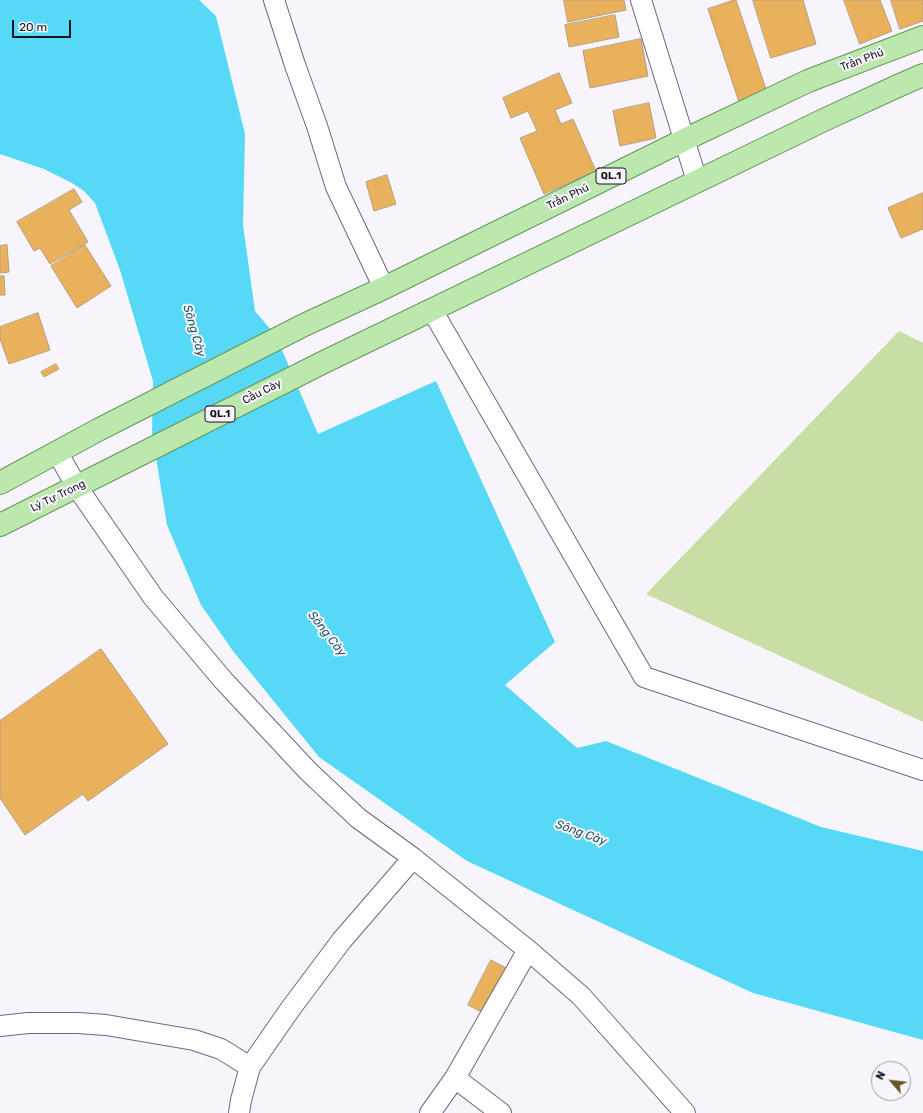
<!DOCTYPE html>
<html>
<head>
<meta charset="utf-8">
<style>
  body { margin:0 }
  #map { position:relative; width:923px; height:1113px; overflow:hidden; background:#f7f5fb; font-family:Rubik,sans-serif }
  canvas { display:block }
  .north { position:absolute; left:871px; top:1061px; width:40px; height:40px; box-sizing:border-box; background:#f7f5fb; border:1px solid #9e9ba3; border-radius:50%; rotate:298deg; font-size:11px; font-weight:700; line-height:16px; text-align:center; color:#18151f }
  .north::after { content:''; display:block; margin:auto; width:14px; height:18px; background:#675724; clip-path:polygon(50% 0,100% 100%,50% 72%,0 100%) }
  .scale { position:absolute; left:12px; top:20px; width:59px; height:18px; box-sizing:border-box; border:2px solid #18151f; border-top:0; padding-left:5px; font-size:12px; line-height:14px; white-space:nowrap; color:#18151f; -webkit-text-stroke:3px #f7f5fb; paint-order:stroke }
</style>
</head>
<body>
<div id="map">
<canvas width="923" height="1113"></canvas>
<div class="north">N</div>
<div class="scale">20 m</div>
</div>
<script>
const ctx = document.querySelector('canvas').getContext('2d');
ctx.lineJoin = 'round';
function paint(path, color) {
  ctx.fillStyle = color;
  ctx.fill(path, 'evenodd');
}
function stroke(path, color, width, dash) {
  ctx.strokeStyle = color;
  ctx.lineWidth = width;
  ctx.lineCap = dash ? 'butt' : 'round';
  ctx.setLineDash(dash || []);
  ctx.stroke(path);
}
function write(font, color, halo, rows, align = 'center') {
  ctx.font = font + ' Rubik,sans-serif';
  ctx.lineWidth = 4;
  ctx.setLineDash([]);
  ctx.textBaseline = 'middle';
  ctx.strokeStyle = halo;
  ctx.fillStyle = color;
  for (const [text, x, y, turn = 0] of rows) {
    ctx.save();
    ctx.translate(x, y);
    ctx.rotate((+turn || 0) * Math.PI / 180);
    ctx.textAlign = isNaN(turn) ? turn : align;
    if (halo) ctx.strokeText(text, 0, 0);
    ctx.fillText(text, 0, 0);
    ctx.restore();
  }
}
paint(new Path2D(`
  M899 331 923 343V722L646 594Z`), '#c8dea5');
paint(new Path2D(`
  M0 0H199L216 16 245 134 243 225 255 311 276 336 318 434 436 381 555 642 505 685 577 748 606 741 821 827 923 851V1040L753 993 467 861 319 757 233 651 201 605 167 525 152 433 153 381 120 270 95 203 84 191 72 183 44 169 0 154Z`), '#55d9f7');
const building = new Path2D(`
  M564 0H624L626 10 568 22Z
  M734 0H736L767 92 739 102 708 9Z
  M753 0H803L816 44 771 58Z
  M844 0H880L892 31 860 44Z
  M891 0H923V21L900 29Z
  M615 15 619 37 569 47 565 25Z
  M641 39 648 76 590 88 583 51Z
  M559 73 572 103 555 110 561 124 573 119 596 171 544 194 520 138 537 131 528 111 511 118 503 98Z
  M649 103 656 138 620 146 613 111Z
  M387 175 396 204 374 211 366 182Z
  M74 189 82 202 69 210 88 242 50 264 40 248 34 251 17 222Z
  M923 193V229L901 238 888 208Z
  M7 245 9 272 0 273V246Z
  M85 245 111 286 77 308 51 266Z
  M0 276H4L5 295H0Z
  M38 313 50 350 9 364 0 339V327Z
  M56 364 59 369 44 377 41 372Z
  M101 649 168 744 88 801 83 794 25 835 0 798V721Z
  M491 960 512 971 489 1016 468 1005Z`);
paint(building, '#eab15d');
stroke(building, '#b19e85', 1);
const minor = new Path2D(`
  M274 0 295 65 317 126 336 187 384 288
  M641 0 697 181
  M432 310 644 677 923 770
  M57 452 77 487 153 597 223 680 308 771 358 818 413 858 528 950 581 996 685 1113
  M0 1026 28 1023H78L106 1025 194 1040 221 1049 250 1067
  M455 1078 501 1113
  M239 1113 241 1100 250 1067 291 1008 342 940 413 858
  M430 1113 455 1078 528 950`);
const major = new Path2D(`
  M0 483 98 430 304 325 384 288 684 140 808 81 923 37
  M0 525 324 362 828 118 900 85 923 75`);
stroke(minor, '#6e6680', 22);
stroke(major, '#669459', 24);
stroke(minor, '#fff', 20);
stroke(major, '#bce8ae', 22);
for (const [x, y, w] of [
  [611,176,30],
  [220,414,30]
]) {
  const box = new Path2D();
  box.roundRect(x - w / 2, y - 8, w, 16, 3);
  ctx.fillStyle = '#f7f5fb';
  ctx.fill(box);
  stroke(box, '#18151f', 1);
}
write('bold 10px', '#18151f', null, [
  ["QL.1",611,176],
  ["QL.1",220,414]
]);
write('11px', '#18151f', '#f7f5fb', [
  ["Trần Phú",862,60,-21],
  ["Trần Phú",568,197,-26],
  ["Cầu Cày",262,392,-27],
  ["Lý Tự Trọng",58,496,-26]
]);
write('italic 12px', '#1e5561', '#f7f5fb', [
  ["Sông Cày",194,331,74],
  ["Sông Cày",327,634,52],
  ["Sông Cày",581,833,20]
]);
</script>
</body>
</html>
